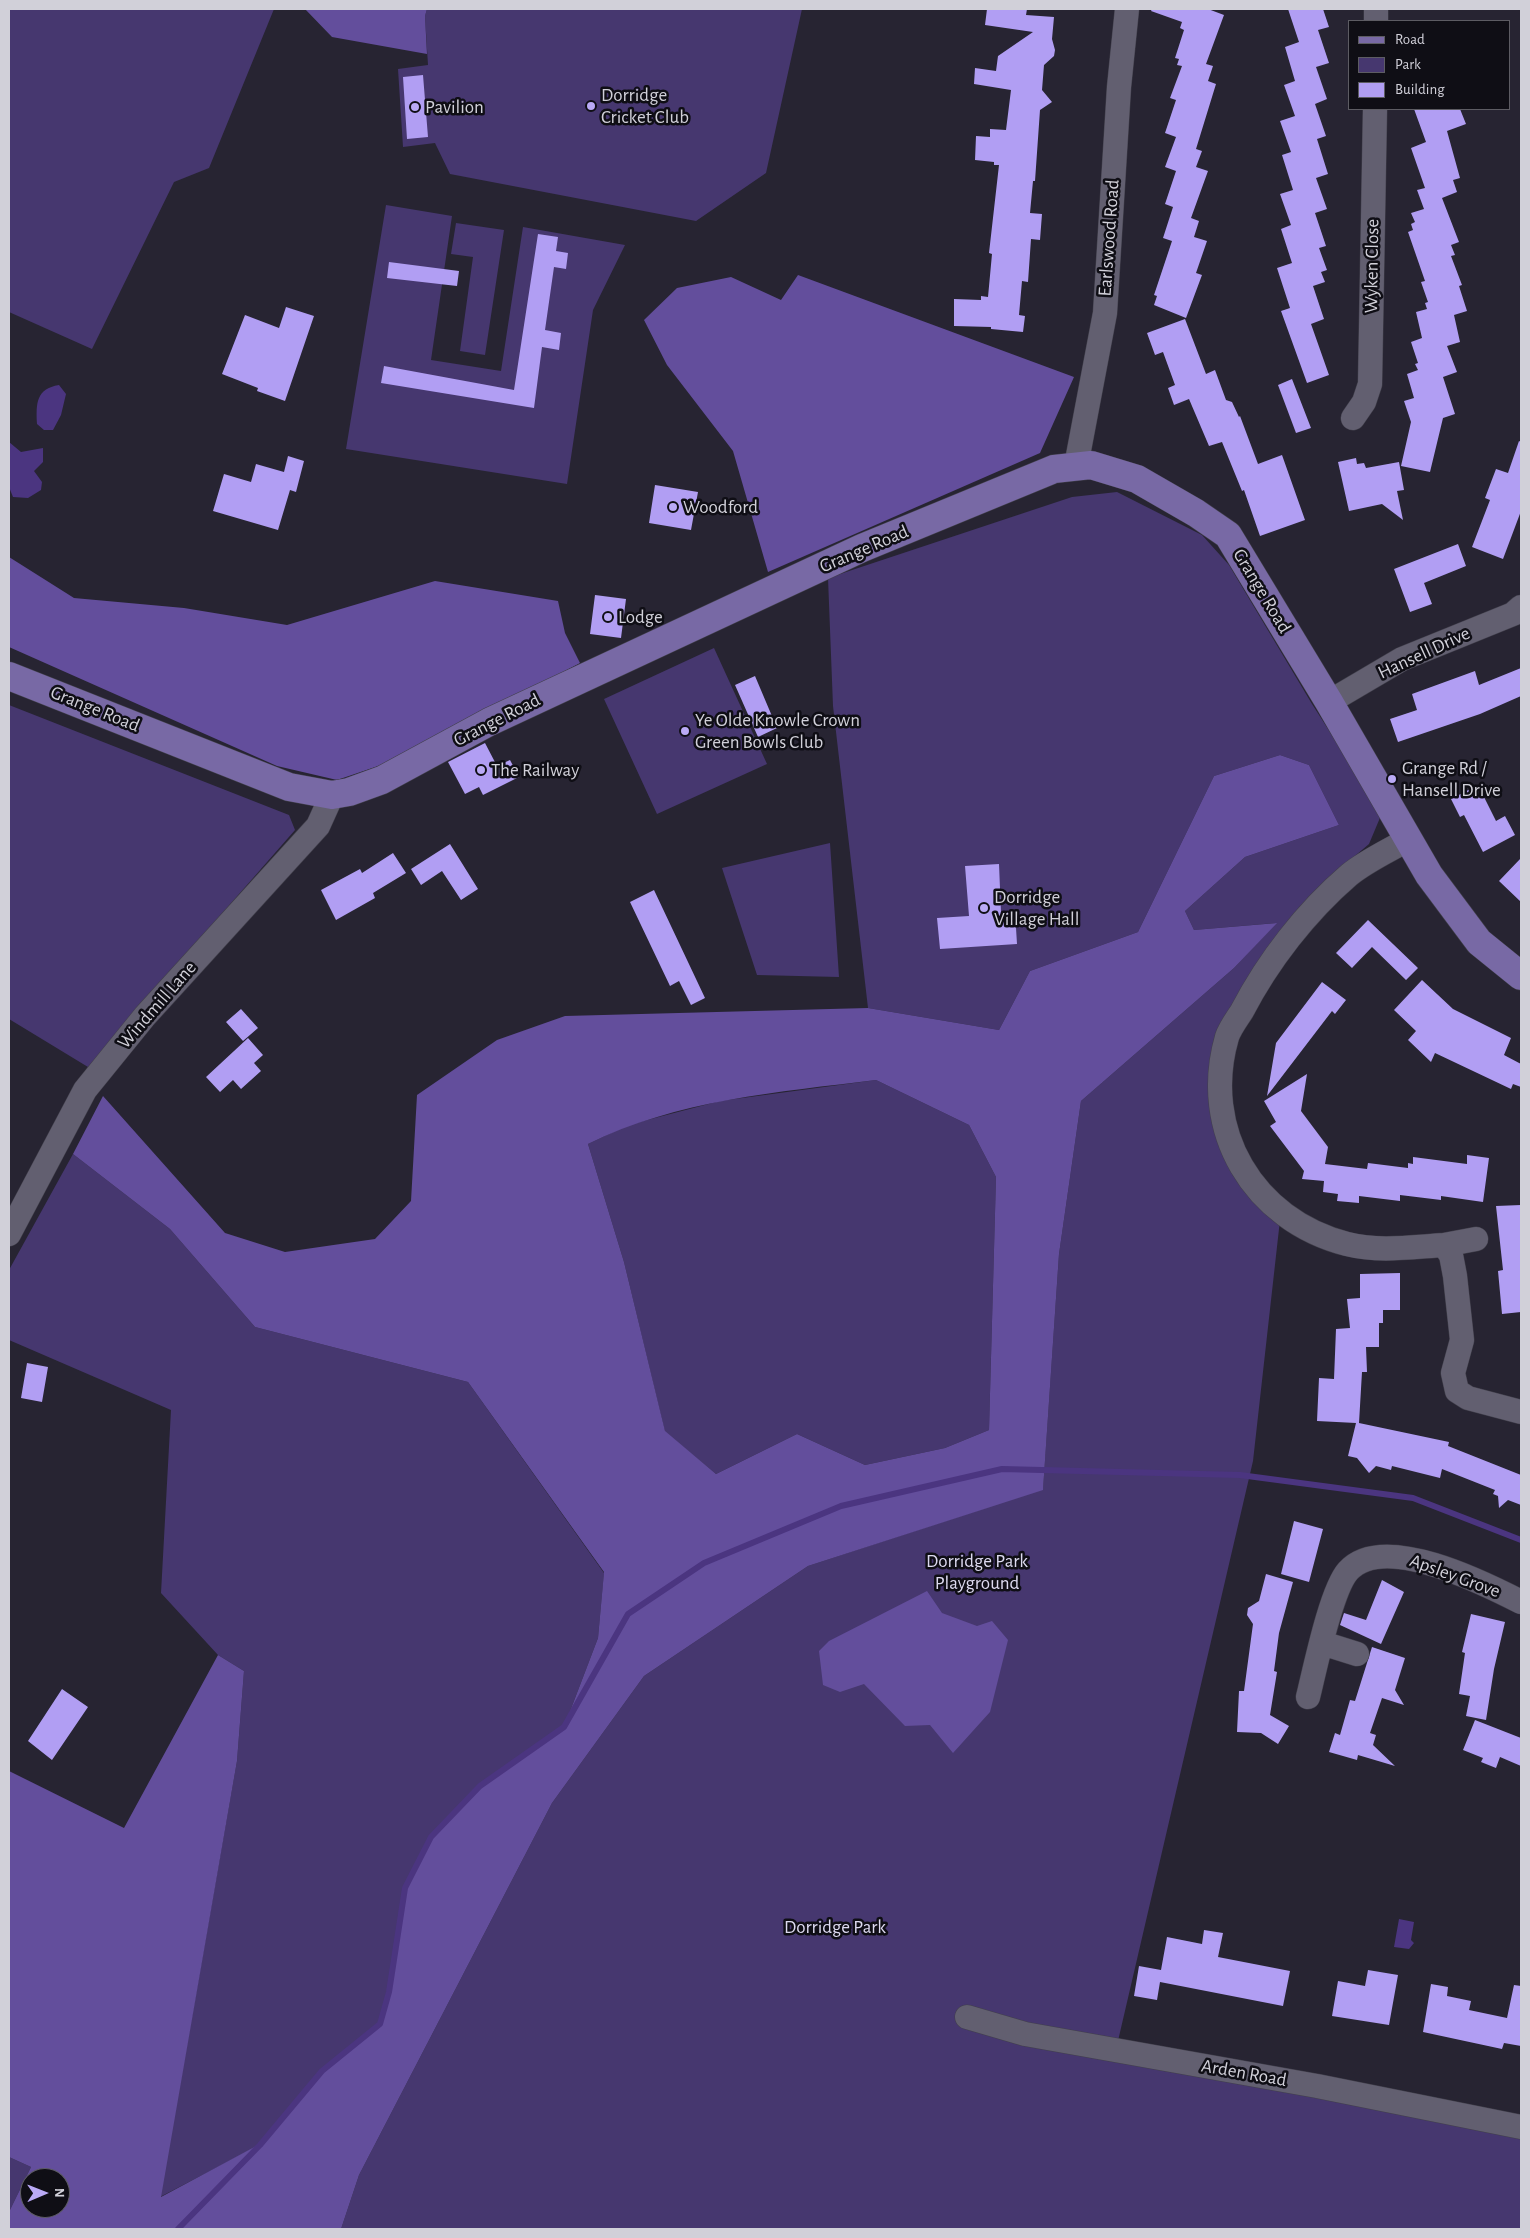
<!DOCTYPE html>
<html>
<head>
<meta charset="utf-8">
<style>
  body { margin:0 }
  #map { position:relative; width:1530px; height:2238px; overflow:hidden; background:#272432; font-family:"Alegreya Sans",sans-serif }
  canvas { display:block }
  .frame { position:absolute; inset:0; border:10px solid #d1d0d9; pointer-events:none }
  .legend { position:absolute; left:1348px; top:20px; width:162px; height:90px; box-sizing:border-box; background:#0f0e15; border:1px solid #5d5c63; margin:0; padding:6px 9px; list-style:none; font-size:15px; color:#d1d0d9 }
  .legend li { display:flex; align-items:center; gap:10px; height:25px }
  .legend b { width:25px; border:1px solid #5d5c63 }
  .north { position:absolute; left:20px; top:2168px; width:50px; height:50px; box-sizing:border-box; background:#0f0e15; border:1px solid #5d5c63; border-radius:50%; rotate:89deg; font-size:14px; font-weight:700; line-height:20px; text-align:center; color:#d1d0d9 }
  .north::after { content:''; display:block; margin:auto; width:18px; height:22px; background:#baaaf6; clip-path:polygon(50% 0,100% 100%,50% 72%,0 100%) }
</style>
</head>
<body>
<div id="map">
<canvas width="1530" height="2238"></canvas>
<div class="frame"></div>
<ul class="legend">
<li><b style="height:6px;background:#7869a5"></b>Road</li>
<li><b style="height:14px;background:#46376f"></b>Park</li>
<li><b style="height:14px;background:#b19ef3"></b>Building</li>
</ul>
<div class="north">N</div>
</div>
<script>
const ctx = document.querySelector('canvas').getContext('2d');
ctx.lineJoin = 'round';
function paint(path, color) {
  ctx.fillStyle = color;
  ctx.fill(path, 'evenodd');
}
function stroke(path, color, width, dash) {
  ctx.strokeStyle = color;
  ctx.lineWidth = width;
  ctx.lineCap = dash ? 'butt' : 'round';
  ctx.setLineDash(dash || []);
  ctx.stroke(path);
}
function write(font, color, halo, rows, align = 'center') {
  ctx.font = font + ' "Alegreya Sans",sans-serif';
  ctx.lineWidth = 5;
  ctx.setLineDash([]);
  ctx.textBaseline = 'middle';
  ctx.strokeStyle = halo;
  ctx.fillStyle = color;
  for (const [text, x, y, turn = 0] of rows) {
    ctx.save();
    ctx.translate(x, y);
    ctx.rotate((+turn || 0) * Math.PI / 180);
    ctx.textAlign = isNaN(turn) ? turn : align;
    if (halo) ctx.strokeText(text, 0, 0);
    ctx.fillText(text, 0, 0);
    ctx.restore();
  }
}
paint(new Path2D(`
  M9 9H274L209 168 174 182 92 349 9 312Z
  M427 9H802L766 173 696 221 450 174 435 143 403 147 398 69 428 65 425 16Z
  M386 205 452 216 431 360 501 371 523 227 625 245 593 310 567 484 346 449Z
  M456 223 504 230 485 355 460 351 473 257 451 254Z
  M1117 492 1202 535 1229 565 1312 704 1382 813 1369 844 1349 861 1278 937 1211 1092 1280 1220 1253 1461 1114 2058 1521 2133V2229H341L359 2175 552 1803 644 1676 808 1566 1043 1489 1059 1254 1081 1101 1234 968 1276 923 1194 930 1185 911 1245 857 1339 825 1309 765 1280 755 1214 776 1138 932 1030 971 999 1030 868 1008 833 706 828 578 1072 497Z
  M714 648 767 764 657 814 604 699Z
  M9 705 289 815 295 830 88 1067 9 1019Z
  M830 843 839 977 757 975 722 868Z
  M876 1080 969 1125 996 1177 989 1430 945 1448 865 1465 797 1434 716 1474 665 1432 624 1262 588 1144 628 1125 720 1101Z
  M73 1154 170 1229 255 1327 468 1382 604 1573 598 1638 564 1727 480 1786 431 1837 405 1888 389 1992 380 2024 322 2071 260 2145 160 2197 237 1761 244 1671 218 1655 161 1593 171 1410 9 1340V1270Z
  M9 2157 31 2167 9 2212Z`), '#46376f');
paint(new Path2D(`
  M305 9H427L425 16 427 54 332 37Z
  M798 275 1074 377 1040 453 768 572 733 451 667 365 644 320 677 288 731 277 781 300Z
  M9 557 74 598 184 608 287 625 435 581 558 601 565 633 580 663 399 759 337 780 277 766 9 647Z
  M1280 755 1309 765 1339 825 1245 857 1185 911 1194 930 1277 923 1234 968 1081 1101 1059 1254 1043 1490 808 1566 644 1676 552 1803 359 2175 341 2229H9V2212L31 2167 9 2157V1771L124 1828 218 1655 244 1671 237 1761 161 2197 260 2144 322 2071 380 2024 389 1992 405 1888 431 1837 480 1786 564 1727 598 1638 604 1572 468 1382 255 1327 170 1229 73 1154 103 1096 225 1233 285 1252 375 1239 411 1201 417 1095 497 1040 565 1016 868 1008 999 1030 1030 971 1138 932 1214 776ZM876 1080 969 1125 996 1177 989 1430 945 1448 865 1465 797 1434 716 1474 665 1431 624 1262 588 1144C676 1100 779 1092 876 1080ZM30 2178H60V2208H30Z
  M927 1591 942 1613 977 1626 992 1621 1008 1640 990 1712 953 1753 930 1725 905 1726 864 1684 840 1692 823 1685 819 1651 829 1641Z`), '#634e9c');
paint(new Path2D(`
  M59 385 66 394 61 415 53 430H44L37 424C36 403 36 389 59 385Z
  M9 442 21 452 43 448V462L34 471 42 482 41 490 28 498 13 497 9 487Z
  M1399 1919 1414 1922 1411 1940 1414 1943 1409 1949 1394 1947Z`), '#4b3580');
stroke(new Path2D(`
  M178 2229 260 2145 322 2071 380 2024 389 1992 405 1888 431 1837 480 1786 564 1727 628 1614 704 1563 841 1506 1002 1469 1240 1475 1413 1498 1521 1540`), '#4b3580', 6);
paint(new Path2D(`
  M987 9H1027L1026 15 1054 17 1052 39 1055 50 1054 56 1044 65 1042 90 1052 102 1040 110 1035 181H1033L1030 213 1042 214 1040 240 1031 239 1028 282 1022 281 1019 315 1025 316 1023 332 991 329V327L954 326V299L981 300V296L988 297 992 254 989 253 999 165H994V162L975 160 976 136 990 137V129L1006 130 1011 90 974 84 975 68 996 71 998 56 1033 32 985 25Z
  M1152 9H1208L1224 15 1206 64 1213 66 1208 81 1216 84 1196 149 1202 151 1196 167 1208 171 1191 218 1199 221 1194 237 1207 241 1196 273 1202 275 1186 318 1154 305 1157 296 1154 295 1172 241 1163 238 1173 207 1165 204 1176 171 1165 167 1176 137 1165 133 1176 100 1170 98 1182 66 1177 65 1179 59 1175 58 1184 30 1180 28 1182 22 1151 11Z
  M1288 9H1323L1329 27 1318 30 1329 63 1316 67 1327 99 1315 104 1326 136 1317 139 1328 174 1316 178 1327 209 1315 213 1326 246 1319 248 1327 270 1321 272 1325 282 1313 286 1324 319 1311 324 1329 375 1307 383 1281 311 1290 308 1277 268 1292 263 1281 229 1291 225 1280 194 1293 190 1282 155 1291 152 1280 121 1295 116 1284 85 1295 81 1285 47 1299 42Z
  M423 75 428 137 407 139 403 77Z
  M1414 109H1460L1466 124 1447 131 1460 178 1453 180 1457 192 1442 198 1459 242 1451 245 1455 255 1451 256 1462 285 1459 286 1467 311 1454 315 1460 342 1447 346 1457 372 1443 377 1455 414 1443 418 1430 472 1401 466 1411 422 1404 401 1414 398 1407 374 1418 370 1415 364 1418 363 1411 342 1422 338 1416 312 1427 309 1425 303 1428 302 1421 282 1425 281 1408 232 1413 230 1411 224 1415 222 1411 213 1424 209 1417 190 1425 188 1411 148 1426 142Z
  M538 234 558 237 556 251 568 253 566 269 554 267 545 330 561 333 559 350 542 347 534 408 381 383 384 366 514 390Z
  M389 262 459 271 457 286 387 278Z
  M286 307 314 316 285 401 257 391 258 388 222 374 245 315 279 328Z
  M1185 319 1206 374 1215 370 1226 400 1232 402 1239 417 1240 416 1258 464 1282 455 1305 520 1260 536 1244 490 1242 491 1222 442 1209 446 1189 399 1174 405 1168 388 1175 385 1163 352 1155 355 1147 333Z
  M1292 379 1311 428 1296 433 1278 385Z
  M1519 441 1521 442V511L1503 559 1472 547 1490 500 1485 498 1496 469 1508 473Z
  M288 456 304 461 296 492 290 490 278 530 213 511 224 474 251 482 256 464 284 472Z
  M1356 458 1357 464 1364 463 1366 468 1399 462 1404 490 1397 491 1403 520 1382 504 1349 511 1338 462Z
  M655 485 698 492 691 530 649 523Z
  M1458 544 1466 566 1424 583 1432 604 1410 612 1394 569Z
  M595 595 626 599 621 638 590 634Z
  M1521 668V696L1480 714 1398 742 1390 719 1417 710 1412 694 1475 671 1479 685Z
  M755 676 777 728 758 737 735 685Z
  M485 743 497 766 510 760 519 777 483 795 479 787 465 794 448 762Z
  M1478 785 1496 821 1505 816 1515 835 1483 852 1464 815 1460 817 1451 799Z
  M450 844 478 889 461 900 442 871 421 885 411 869Z
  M393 853 406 873 373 893 375 898 336 920 321 890 360 869 362 873Z
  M1521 858V902L1499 881Z
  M999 864 1001 913 1015 912 1017 944 940 949 937 918 969 916 965 866Z
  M654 890 705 998 691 1005 679 981 670 986 630 902Z
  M1368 920 1418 968 1406 980 1372 947 1352 968 1336 953Z
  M1422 980 1453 1009 1511 1038 1504 1055 1521 1064V1087L1513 1084 1511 1089 1435 1053 1431 1062 1408 1040 1416 1031 1394 1010Z
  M1322 982 1346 1000 1335 1014 1332 1011 1267 1096 1276 1043Z
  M241 1009 258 1028 243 1041 226 1022Z
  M248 1038 263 1055 254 1063 261 1071 241 1089 233 1080 220 1092 206 1077Z
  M1307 1074 1301 1111 1328 1147 1325 1164 1367 1169 1368 1163 1408 1168V1163L1413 1164V1157L1467 1164V1155L1489 1158 1483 1202 1441 1196V1200L1400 1195V1201L1359 1196V1203L1337 1201 1338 1194 1323 1192 1324 1181 1302 1179 1304 1171 1270 1126 1276 1122 1264 1101Z
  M1521 1205V1312L1502 1314 1498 1271 1503 1270 1496 1206Z
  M1400 1273V1310H1383V1323H1379V1347H1366L1367 1372H1362L1359 1423 1449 1442 1448 1446 1521 1475V1505L1508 1500 1499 1508 1498 1496 1493 1494 1495 1490 1442 1469 1440 1478 1392 1466 1391 1470 1376 1466 1369 1473 1357 1458 1348 1456 1356 1423 1317 1421 1319 1378 1334 1379 1336 1329 1350 1328 1347 1299 1360 1298V1274Z
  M27 1363 48 1367 42 1402 21 1398Z
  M1294 1521 1323 1529 1309 1582 1281 1574Z
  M1266 1574 1293 1582 1279 1633 1274 1671 1277 1672 1270 1715 1289 1726 1278 1744 1261 1733 1237 1732 1239 1691H1244L1253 1624 1247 1615 1248 1608 1259 1601Z
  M1382 1580 1404 1592 1381 1644 1340 1625 1344 1613 1366 1620Z
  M1471 1614 1505 1622 1494 1669 1486 1720 1466 1716 1470 1696 1459 1694 1465 1653 1462 1652Z
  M1372 1647 1405 1658 1395 1690 1404 1705 1382 1698 1370 1733 1376 1735 1373 1745 1395 1766 1358 1755 1357 1760 1329 1752 1335 1733 1340 1735 1350 1700 1355 1701Z
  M62 1689 88 1707 52 1760 28 1741Z
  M1475 1720 1521 1738V1766L1500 1757 1496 1768 1481 1762 1483 1758 1463 1750Z
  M1204 1930 1223 1933 1218 1957 1290 1971 1283 2006 1160 1982 1157 2000 1134 1996 1139 1966 1161 1970 1167 1937 1202 1944Z
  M1368 1970 1398 1975 1389 2025 1332 2016 1338 1981 1365 1986Z
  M1431 1984 1448 1987 1447 1996 1471 2001 1469 2010 1507 2018 1514 1985 1521 1986V2046L1504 2043 1502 2049 1423 2032Z`), '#b19ef3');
const minor = new Path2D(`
  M1376 9V21
  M1353 418 1364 402 1370 384 1375 109
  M1076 466 1105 313 1119 87 1127 9
  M1329 702 1402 659 1513 614 1521 607
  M1407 840C1388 851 1366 861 1349 875 1306 912 1268 961 1242 1011 1237 1019 1230 1028 1227 1037 1200 1130 1253 1220 1347 1244 1379 1252 1411 1247 1444 1245L1451 1255 1455 1276 1462 1340 1453 1373 1457 1391 1468 1398 1521 1412
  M9 1234 85 1090 145 1016 318 826 332 795
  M1444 1245 1476 1239
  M1322 1643 1357 1654
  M1308 1697C1315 1669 1331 1590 1348 1571 1383 1532 1484 1583 1521 1602
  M967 2017 1025 2034 1317 2086 1521 2127`);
const major = new Path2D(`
  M9 676 289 787 332 795 349 792 382 780 489 722 862 548 1054 469 1091 465 1137 479 1196 513 1228 535 1329 702 1429 875 1479 942 1521 976`);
stroke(minor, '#42404c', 25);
stroke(major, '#42404c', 29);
stroke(minor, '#625f70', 24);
stroke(major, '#7869a5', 28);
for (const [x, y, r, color] of [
  [591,106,5,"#baaaf6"],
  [415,107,5,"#baaaf6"],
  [673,507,5,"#baaaf6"],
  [608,617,5,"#baaaf6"],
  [685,731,5,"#baaaf6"],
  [481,770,5,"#baaaf6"],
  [1392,779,5,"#baaaf6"],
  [984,908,5,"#baaaf6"]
]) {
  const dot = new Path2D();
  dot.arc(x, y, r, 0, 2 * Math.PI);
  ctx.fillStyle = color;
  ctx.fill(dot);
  stroke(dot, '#0f0e15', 2);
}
write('19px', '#d1d0d9', '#0f0e15', [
  ["Dorridge",601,95],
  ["Cricket Club",601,117],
  ["Pavilion",425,107],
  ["Woodford",683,507],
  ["Lodge",618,617],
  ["Ye Olde Knowle Crown",695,720],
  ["Green Bowls Club",695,742],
  ["Grange Rd /",1402,768],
  ["Hansell Drive",1402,790],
  ["The Railway",491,770],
  ["Dorridge",994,897],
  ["Village Hall",994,919]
], 'left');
write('19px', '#d1d0d9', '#0f0e15', [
  ["Earlswood Road",1109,238,-86],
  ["Wyken Close",1372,266,-89],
  ["Grange Road",864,549,-23],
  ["Grange Road",1262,591,59],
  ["Hansell Drive",1424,653,-25],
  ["Grange Road",95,709,22],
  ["Grange Road",497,720,-27],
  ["Windmill Lane",157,1005,-49],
  ["Apsley Grove",1455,1576,20],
  ["Arden Road",1244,2073,10]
]);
write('19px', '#dddaf0', '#0f0e15', [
  ["Dorridge Park",977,1561],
  ["Playground",977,1583],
  ["Dorridge Park",835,1927]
]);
</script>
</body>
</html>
